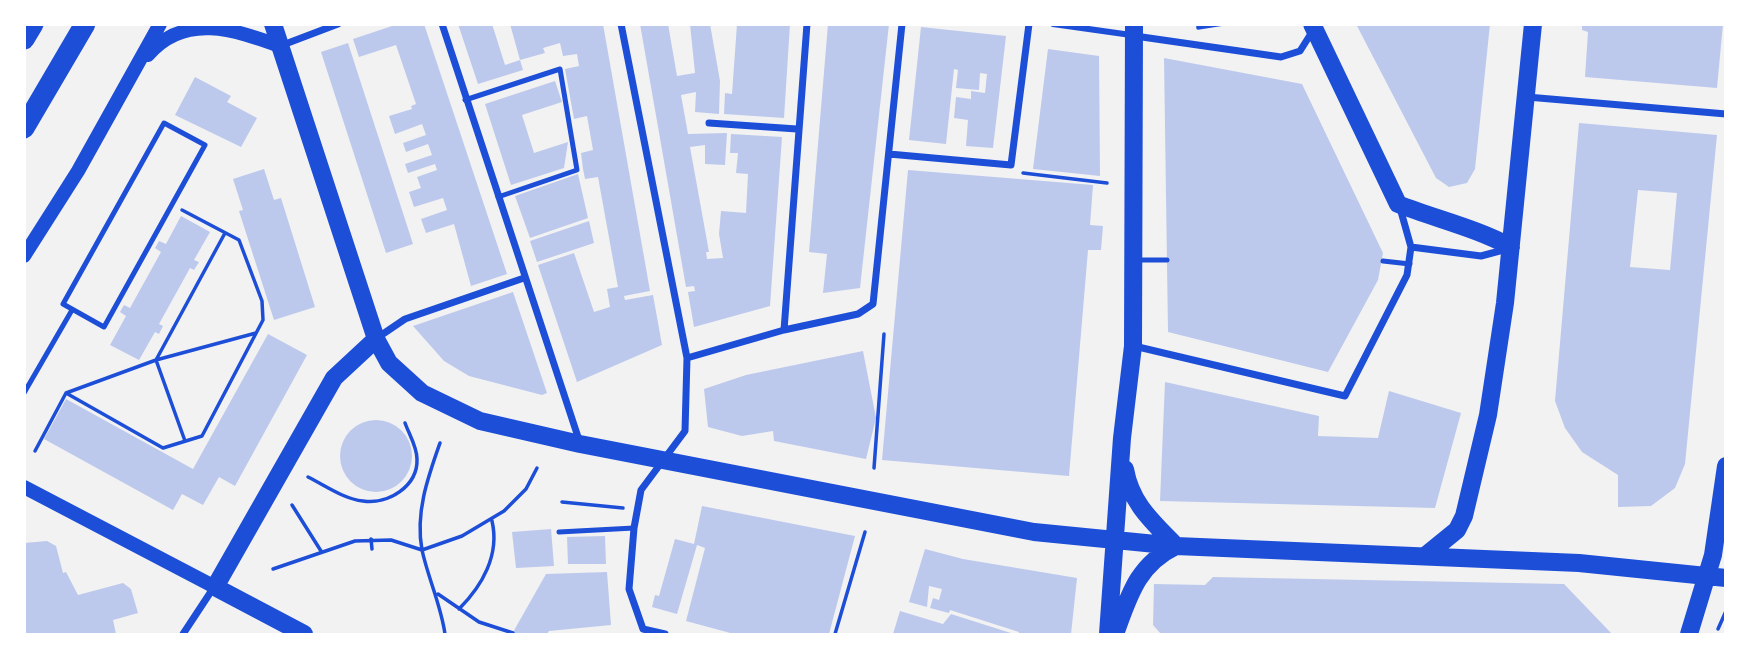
<!DOCTYPE html>
<html>
<head>
<meta charset="utf-8">
<style>
  body { margin:0 }
  #map { position:relative; width:1750px; height:659px; overflow:hidden; background:#f2f2f2; font-family:"Alegreya Sans",sans-serif }
  canvas { display:block }
  .frame { position:absolute; inset:0; border:26px solid #fff; pointer-events:none }
</style>
</head>
<body>
<div id="map">
<canvas width="1750" height="659"></canvas>
<div class="frame"></div>
</div>
<script>
const ctx = document.querySelector('canvas').getContext('2d');
ctx.lineJoin = 'round';
function paint(path, color) {
  ctx.fillStyle = color;
  ctx.fill(path, 'evenodd');
}
function stroke(path, color, width, dash) {
  ctx.strokeStyle = color;
  ctx.lineWidth = width;
  ctx.lineCap = dash ? 'butt' : 'round';
  ctx.setLineDash(dash || []);
  ctx.stroke(path);
}
paint(new Path2D(`
  M398 24H424L507 274 471 286 454 224 426 233 421 219 447 210 443 198 414 207 409 192 421 188 417 177 437 170 435 164 408 173 405 164 432 155 428 144 406 152 403 143 426 135 422 124 395 134 389 116 412 109 411 106 416 104 396 45 359 57 353 39Z
  M458 24H492L505 65 520 60 523 70 478 84Z
  M510 24H603L650 291 624 296 625 300 653 295 662 345 577 382 538 265 574 253 594 312 610 307 607 289 618 287 598 177 585 179 583 169 581 153 593 150 587 116 574 119 565 69 579 66 577 54 563 56 560 43 543 48 545 53 520 60Z
  M640 24H668L677 76 695 73 690 24H710L720 81 719 114 695 112 696 92 681 95 688 134 727 133 725 165 705 164V145L690 147 709 252H706L707 259 723 258 719 234 721 211 746 213 748 174 736 173 738 153H730L731 134 782 137 770 306 694 327 688 292 695 291 694 286 686 287Z
  M737 24H790L784 118 724 114 725 93 732 94Z
  M828 24H889L860 288 823 293 827 254 809 252Z
  M1356 24H1490L1475 169 1467 183 1449 187 1436 178Z
  M1582 24H1723L1717 88 1585 77 1588 32 1582 30Z
  M921 27 1006 36 993 148 966 146 968 120 954 118 956 97 971 99V91L985 93 987 74 980 73 979 90 956 88 958 70 954 69 946 144 909 140Z
  M348 43 413 244 386 253 321 52Z
  M1048 49 1099 56 1100 176 1033 169Z
  M1164 58 1302 84 1383 253 1378 280 1328 372 1168 332Z
  M195 77 231 96 227 102 257 118 241 147 175 115Z
  M555 81 562 102 522 115 534 153 568 142 564 168 511 185 485 104Z
  M1579 123 1717 135 1685 464 1675 488 1651 506 1618 507V475L1582 452 1565 428 1555 401ZM1638 190 1677 193 1670 270 1630 267Z
  M264 169 274 200 281 198 315 307 274 320 239 211 243 210 233 179Z
  M908 170 1093 185 1090 225 1103 226 1101 250H1088L1069 476 882 460Z
  M578 174 588 218 530 238 515 196Z
  M181 216 210 232 194 260 199 262 194 270 190 268 159 324 163 326 159 334 155 332 139 360 110 345 126 316 120 312 124 305 130 308 161 252 155 248 159 241 166 244Z
  M589 221 594 243 537 262 530 241Z
  M513 292 547 393 542 395 469 376 444 361 413 326Z
  M268 334 307 355 235 486 219 477 203 505 182 494 173 510 44 439 66 399 193 469Z
  M863 351 876 418 866 459 774 441 773 431 742 436 708 427 704 389 746 375Z
  M1165 382 1319 416 1318 436 1378 438 1389 391 1461 413 1435 508 1160 501Z
  M340 456a36 36 0 1 1 72 0a36 36 0 1 1-72 0Z
  M702 506 855 536 829 634H734L686 621 705 548 697 545 677 614 652 607 655 595 659 596 675 539 694 544Z
  M551 529 554 566 516 568 512 532Z
  M605 536 606 564H568L567 537Z
  M47 541 56 546 63 573 66 572 78 595 123 583 131 589 138 613 113 620 116 634H24V543Z
  M925 549 963 559 1077 578 1071 634H1018L1019 632 950 610 949 613 930 608 933 598 939 600 942 589 929 586 927 607 909 602Z
  M607 572 611 625 549 631 547 634H512L546 574Z
  M1213 577 1564 584 1612 634H1161L1153 625 1154 584 1205 585Z
  M900 611 943 624 951 614 1014 634H893Z`), '#bdc9ec');
stroke(new Path2D(`
  M1198 24V28L1223 24
  M1023 173 1107 183
  M66 393 163 448 202 436 263 320 262 301 239 240 182 210
  M185 441 156 360 256 333
  M440 443C428 477 415 513 422 550 428 578 441 605 445 634
  M35 451 66 393 156 360 225 233
  M874 468 884 334
  M308 477C326 486 344 499 363 501 388 505 418 486 417 459 417 447 409 434 405 423
  M562 502 623 508
  M292 505 321 551
  M371 539 372 549
  M273 569 355 541 391 540 422 550 462 536 504 511 526 489 537 468
  M438 594 479 622 513 633
  M459 609C482 586 500 555 492 521
  M1718 629 1726 611
  M835 634 865 532`), '#1d4ed8', 3.5);
stroke(new Path2D(`
  M465 100 560 69 577 170 498 197
  M164 123 205 145 104 327 63 304Z
  M1135 260H1167
  M1383 261 1410 264
  M24 393 72 310
  M559 532 634 528`), '#1d4ed8', 5);
stroke(new Path2D(`
  M1053 24 1131 35`), '#1d4ed8', 6);
stroke(new Path2D(`
  M442 24 580 443
  M621 24 687 358 685 431 641 490 634 528 629 589 643 629 665 634
  M1135 36 1281 57 1300 51 1312 32
  M280 46 338 24
  M1527 97 1726 114
  M709 123 797 129
  M889 154 1011 165 1029 24
  M1411 247 1481 256 1507 249
  M784 330 807 24
  M377 338 405 319 524 278
  M1134 346 1345 396 1407 275 1411 247 1400 208
  M687 358 784 330 858 314 873 304 902 24
  M183 634 214 587`), '#1d4ed8', 7);
stroke(new Path2D(`
  M148 55C185 12 235 30 280 46
  M24 256 78 171 160 24
  M24 487 215 587`), '#1d4ed8', 14);
stroke(new Path2D(`
  M273 24 376 339 389 363 422 393 480 421 580 444 1034 532 1176 546 1579 563 1726 578
  M1312 24 1398 204C1436 219 1476 228 1511 247
  M1125 469C1131 504 1153 522 1176 546
  M1425 556 1457 530 1464 516 1488 415 1505 303 1533 24
  M304 634 215 587 334 378 376 339
  M1108 634 1122 438 1133 346 1134 24
  M1115 634C1129 596 1137 565 1176 546
  M1689 634 1713 555 1726 466`), '#1d4ed8', 18);
stroke(new Path2D(`
  M24 39 33 24
  M24 128 85 24`), '#1d4ed8', 21);
</script>
</body>
</html>
